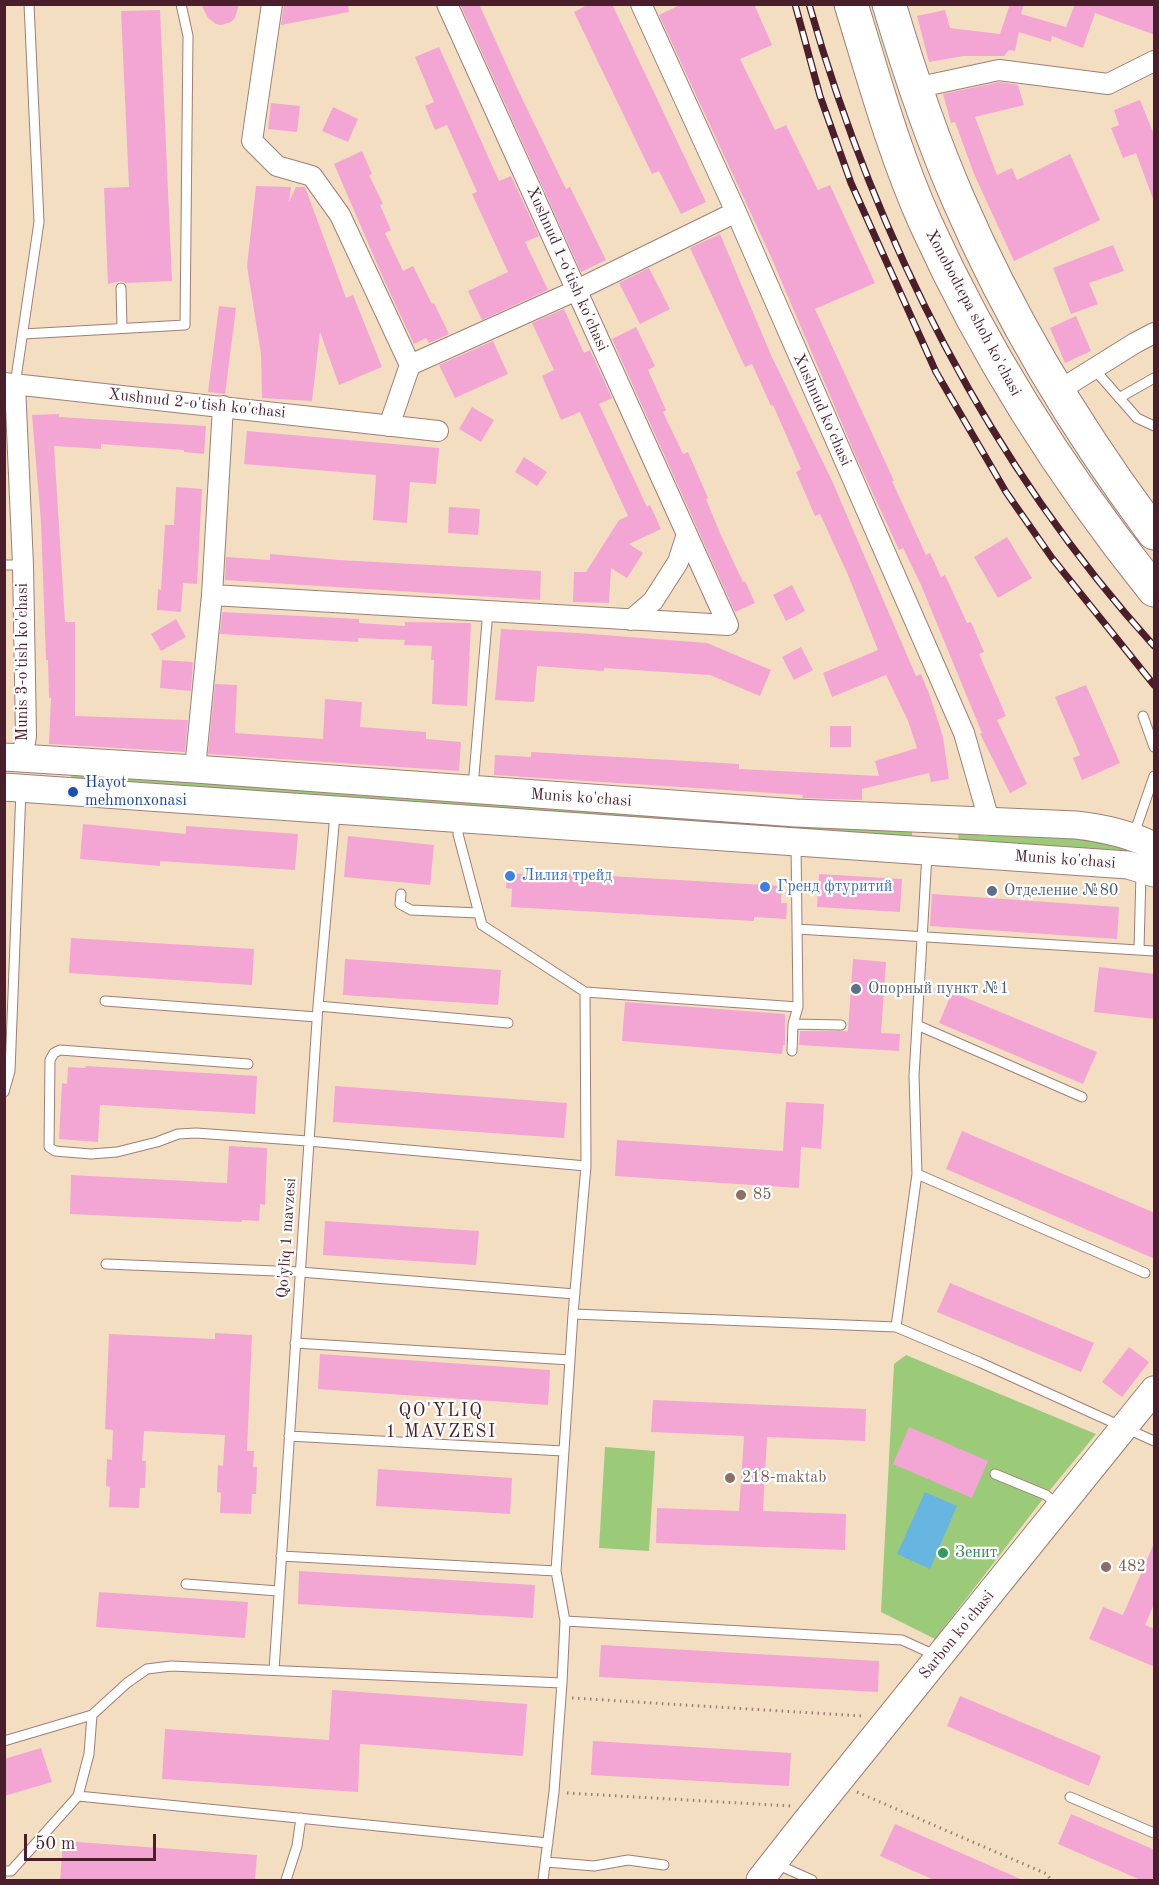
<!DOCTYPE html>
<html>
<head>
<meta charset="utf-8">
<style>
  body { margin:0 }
  #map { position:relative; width:1159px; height:1885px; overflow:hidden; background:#f4dec2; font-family:"Old Standard TT",serif }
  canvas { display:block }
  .frame { position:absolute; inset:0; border:6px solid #4a1f2b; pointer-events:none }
  .scale { position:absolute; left:24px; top:1834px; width:132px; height:27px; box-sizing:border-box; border:3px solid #4a1f2b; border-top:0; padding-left:8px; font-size:18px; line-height:21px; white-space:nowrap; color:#4a1f2b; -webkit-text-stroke:4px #fff; paint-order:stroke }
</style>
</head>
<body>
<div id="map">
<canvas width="1159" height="1885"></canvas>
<div class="frame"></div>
<div class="scale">50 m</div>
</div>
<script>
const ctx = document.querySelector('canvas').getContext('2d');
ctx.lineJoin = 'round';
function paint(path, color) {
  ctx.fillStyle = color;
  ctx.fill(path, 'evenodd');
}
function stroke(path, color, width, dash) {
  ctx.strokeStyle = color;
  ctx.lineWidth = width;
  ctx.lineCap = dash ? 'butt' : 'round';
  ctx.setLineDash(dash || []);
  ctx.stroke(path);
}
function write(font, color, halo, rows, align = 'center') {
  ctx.font = font + ' "Old Standard TT",serif';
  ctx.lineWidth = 4.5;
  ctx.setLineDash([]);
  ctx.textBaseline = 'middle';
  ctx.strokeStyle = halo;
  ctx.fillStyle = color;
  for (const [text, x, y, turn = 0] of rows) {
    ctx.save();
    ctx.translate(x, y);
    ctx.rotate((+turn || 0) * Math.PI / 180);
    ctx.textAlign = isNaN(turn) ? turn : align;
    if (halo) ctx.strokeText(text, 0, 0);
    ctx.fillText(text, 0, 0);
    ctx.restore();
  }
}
paint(new Path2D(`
  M71 773 781 820V832L71 783Z
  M806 822 912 829V840L805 833Z
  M1009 830 1104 836 1140 854 1133 858 959 844 958 833 986 836Z
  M906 1355 1096 1434 1046 1495 935 1639 881 1612 894 1364Z
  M605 1447 655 1451 649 1551 599 1548Z`), '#9bcb79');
paint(new Path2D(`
  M925 1492 957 1506 930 1569 897 1554Z`), '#67b5e1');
paint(new Path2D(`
  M201 4H239L235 18 231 22 221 25 216 24 208 18Z
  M284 4H348L349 12 281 25Z
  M460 4H479L518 90 566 189 570 187 606 260 581 272Z
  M589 4H612L706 202 681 214 659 171 652 174 574 12Z
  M682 4H754L772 45 740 59 775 130 786 125 818 190 830 185 875 283 815 309 894 481H892L926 555 930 553 941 577 945 575 967 623 971 622 984 652 979 654 1006 716 997 720 1027 784 1010 793 980 734 982 733 921 585 903 548 899 550 857 459 772 259 659 15Z
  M1010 4H1024L1021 14 1066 27 1075 4H1155V35L1095 13 1083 48 1052 36 1051 42 1019 32 1015 51 1009 50 1004 56H963L929 62 917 16 945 10 950 28 1000 34Z
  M160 10 172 281 126 283 120 281 108 284 104 188 129 187 121 11Z
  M439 47 499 181 511 176 539 236 525 242 548 290 482 320 468 291 508 272 472 194 477 192 447 125 435 130 425 106 434 102 415 57Z
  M1000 82 1018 85 1024 105 975 117 997 175 1012 168 1017 180 1070 154 1100 220 1014 261 974 174 955 122 951 123 943 94Z
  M1140 100 1155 137 1153 199 1136 153 1123 158 1111 128 1119 125 1114 110Z
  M271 103 300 106 297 132 268 129Z
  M333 107 358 119 348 142 322 131Z
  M362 151 372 174 369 175 383 204 380 205 391 230 385 233 403 271 413 266 432 304 434 303 449 334 429 343 426 338 414 344 384 280 334 164Z
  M256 186 291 187 289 202 296 187H305L346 298 353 295 382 367 339 385 320 332 312 401 262 398 261 354 247 266Z
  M720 234 771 355 833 483 916 676 921 674 930 696 943 737 949 779 931 782 929 773 862 789V800L802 798 803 795 494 775 495 755 531 757V752L739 764V769L879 776 875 761 917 748 908 721 886 675 832 697 823 673 878 650 848 575 820 514 815 516 796 472 801 469 773 405 771 406 752 364 745 367 690 248Z
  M1113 245 1124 271 1089 283 1098 304 1071 314 1053 268Z
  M649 268 670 309 640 324 619 283Z
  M219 306 236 308 225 394 208 392Z
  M564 309 584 353 590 350 612 398 599 404 647 507 650 505 661 529 629 544 643 553 627 578 611 568 609 603 573 602 574 572H586L619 520 628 516 580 412 561 420 542 376 554 370 532 323Z
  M1076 316 1091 351 1065 363 1050 328Z
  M636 327 655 366 648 370 666 410 663 412 683 454 688 452 708 498 706 499 720 533 743 582 745 581 755 603 735 612 612 339Z
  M493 341 508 374 455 398 439 365Z
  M472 407 494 420 481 442 459 429Z
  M59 414V417L206 426 204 454 184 452V450L101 444V449L54 446 65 622H75V716L188 720 185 752 49 744 51 698H49L48 660H46L41 522 32 415Z
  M247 431 439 448 436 484 410 482 407 523 373 520 376 475 244 464Z
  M524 457 547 472 537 486 515 472Z
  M176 487 202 489 197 584 183 583 181 612 157 610 158 589 161 590 165 525H174Z
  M449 507 480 509 478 535 448 533Z
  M1007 537 1032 578 998 598 974 557Z
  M270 554 339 560 541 571 540 600 225 580 226 557 270 560Z
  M792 585 805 611 786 621 773 595Z
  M222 612 359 619V623L405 626V622L471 623 467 706 432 704 434 660H431L432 646 404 645 405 640 358 638V642L220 634Z
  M176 619 186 637 161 651 151 634Z
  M501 629 578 633 707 643 771 670 760 696 710 675 604 668V671L537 666 534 702 495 700Z
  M801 647 813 670 794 680 782 657Z
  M162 660 193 662 191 691 160 688Z
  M215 684 237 685 235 733 323 739 325 699 362 702 360 727 426 732V739L461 742 459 771 208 754Z
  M1086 685 1120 763 1082 780 1073 758 1080 755 1055 697Z
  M830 726H851V747H830Z
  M83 824 186 834V826L298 834 295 870 160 861V866L80 859Z
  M348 836 434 845 430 885 344 877Z
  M540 872 782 886 781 903H787L786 919 754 917V921L511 907 512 889 506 888 507 873 540 875Z
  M819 874 902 879 900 912 817 907Z
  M932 894 1119 907 1117 939 930 926Z
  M71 938 254 949 252 985 69 973Z
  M345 959 501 970 498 1005 343 995Z
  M853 959 886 962 881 1033 900 1034 899 1051 799 1045 800 1031H848Z
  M1099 967 1155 974V1019L1094 1012Z
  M952 992 1097 1052 1083 1084 939 1023Z
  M625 1002 785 1014V1045H783L782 1054 622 1041Z
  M86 1066 257 1076 255 1114 100 1105 98 1142 59 1139 62 1083 67 1084 68 1067 85 1068Z
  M335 1086 567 1103 564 1138 333 1122Z
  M786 1102 824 1104 821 1149 801 1147 799 1188 615 1176 617 1140 783 1151Z
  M962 1131 1155 1213V1259L946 1169Z
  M229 1146 267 1148 265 1205 260 1204 259 1221 242 1220V1222L70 1214 71 1175 227 1183Z
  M325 1221 479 1231 476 1265 323 1255Z
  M950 1283 1094 1343 1081 1372 937 1312Z
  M215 1333 252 1335 247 1451H254L253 1467H257L256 1494H252L251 1514 220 1513 221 1493 217 1492 218 1465 223 1466 225 1435 144 1431 142 1461H146L145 1488H140L139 1508 109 1507 110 1487 106 1486 107 1459 112 1460 113 1430 105 1429 109 1334 215 1339Z
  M1129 1347 1149 1362 1122 1397 1102 1382Z
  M320 1354 550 1370 548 1405 318 1389Z
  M653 1400 866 1409 865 1441 767 1437 763 1511 846 1514 845 1550 656 1543 657 1508 739 1511 744 1436 651 1432Z
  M909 1427 988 1461 972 1498 893 1464Z
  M378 1469 512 1478 510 1514 376 1506Z
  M1155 1541V1602L1145 1625 1155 1629V1667L1089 1639 1103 1607 1123 1615Z
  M299 1571 535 1585 533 1618 298 1604Z
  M99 1592 248 1602 245 1638 96 1627Z
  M601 1645 879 1661 878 1692 599 1677Z
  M332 1690 527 1704 523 1756 360 1744 358 1792 162 1779 165 1729 329 1740Z
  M960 1696 1101 1756 1089 1786 947 1726Z
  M593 1741 791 1753 789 1786 591 1775Z
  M41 1748 52 1782 4 1796V1759Z
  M1071 1814 1155 1850V1881H1143L1058 1844Z
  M895 1824 1025 1881H936L880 1856Z
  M63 1841 257 1855 255 1881H60Z`), '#f3a6d3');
const lane = new Path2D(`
  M121 288 122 328
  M23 334 185 325 188 36 181 4
  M1094 369 1137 418 1154 426
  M15 385 39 222 29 4
  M1119 398 1154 378
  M4 565H23
  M1143 716 1154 747
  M473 787 488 610
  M459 821 458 834 482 925 585 992 798 1007 796 844
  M1134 834 1154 776
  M401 894 400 904 411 910 478 913
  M797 929 1154 951
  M1139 949 1141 873
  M105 1001 317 1017
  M318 1006 508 1023
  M793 1024 841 1025
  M917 1025 1082 1097
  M792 1051 793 1024 798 1007
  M248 1064 60 1050 54 1053 50 1060 49 1147 55 1151 91 1154 117 1152 157 1142 178 1134 196 1133 308 1141 586 1166
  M4 1071H10L21 790
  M4 1092 10 1071
  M917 1174 1145 1273
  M106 1264 300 1272 575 1294
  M573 1314 896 1327 979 1362 1154 1441
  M896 1327 917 1174 914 1076 927 854
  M295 1343 570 1360
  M289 1436 563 1451
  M995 1474 1046 1495 1058 1505
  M281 1556 556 1571
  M186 1584 278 1591
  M565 1621 902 1640 937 1656
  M274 1670 318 1006 335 814
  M92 1715 89 1754 78 1796 548 1843
  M4 1741 92 1715 127 1683 147 1669 171 1666 562 1683
  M1070 1797 1154 1833
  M546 1862 594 1866 628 1860 664 1865
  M776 1864 812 1880
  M4 1871H11L78 1796
  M286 1880 297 1846 301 1818
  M543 1880 554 1792 562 1683 565 1621 556 1571 573 1314 586 1166 585 992`);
const street = new Path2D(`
  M272 4 252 141 277 166 312 176 340 215 410 365 389 426
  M641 4 736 212 964 733 989 820
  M915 88 999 70 1108 84 1154 61
  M410 365 577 290 736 212
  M4 383 438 431
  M15 385 23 565 26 736 22 759
  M1058 391 1135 343 1154 333
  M212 595 728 625 447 4
  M631 620 653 601 678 562 687 534
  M195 769 212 595 223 406`);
const secondary = new Path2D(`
  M4 757 195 769 796 813 1076 825C1104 828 1129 834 1154 846
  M4 787 1128 865 1154 873
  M760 1880 800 1829 1154 1390`);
const highway = new Path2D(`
  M851 4C874 79 894 153 926 224 986 356 1064 478 1154 590
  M889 4C909 71 931 137 959 201 1010 319 1077 430 1154 533`);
stroke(lane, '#9f7e76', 11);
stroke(street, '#9f7e76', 22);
stroke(secondary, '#9f7e76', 29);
stroke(highway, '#9f7e76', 35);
stroke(new Path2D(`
  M572 1698 862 1716
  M857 1792 1047 1874 1051 1880
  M567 1793 791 1806`), '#9f7e76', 3, [1.5, 4.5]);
stroke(lane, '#fff', 9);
stroke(street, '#fff', 20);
stroke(secondary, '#fff', 27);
stroke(highway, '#fff', 33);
const rail = new Path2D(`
  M795 4 820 96 851 183 936 372 1006 492 1052 558 1154 685
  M809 4C876 240 989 464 1154 646`);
stroke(rail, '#4a1f2b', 7);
stroke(rail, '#fff', 4.5, [14]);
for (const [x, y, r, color] of [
  [73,792,6,"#1a4fb4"],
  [510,876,6,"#3f7fe0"],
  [765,887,6,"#3f7fe0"],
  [992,891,6,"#5c6f8a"],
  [856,989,6,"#5c6f8a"],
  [741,1195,6,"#8d6e63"],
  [730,1478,6,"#8d6e63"],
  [943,1553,6,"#2e9e5b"],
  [1106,1567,6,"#8d6e63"]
]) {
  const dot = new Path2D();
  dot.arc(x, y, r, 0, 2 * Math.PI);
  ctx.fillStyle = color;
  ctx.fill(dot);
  stroke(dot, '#fff', 2);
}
write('16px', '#4a1f2b', '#fff', [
  ["Xushnud 1-o'tish ko'chasi",567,269,66],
  ["Xonobodtepa shoh ko'chasi",973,313,62],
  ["Xushnud 2-o'tish ko'chasi",197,404,6],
  ["Xushnud ko'chasi",822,410,66],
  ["Munis 3-o'tish ko'chasi",23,662,-90],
  ["Munis ko'chasi",581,798,4],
  ["Munis ko'chasi",1065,860,4],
  ["Qo'yliq 1 mavzesi",287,1238,-86],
  ["Sarbon ko'chasi",957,1635,-51]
]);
write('16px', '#164399', '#fff', [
  ["Hayot",85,783],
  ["mehmonxonasi",85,801]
], 'left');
write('16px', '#366cbe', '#fff', [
  ["Лилия трейд",522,876],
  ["Гренд фтуритий",777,887]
], 'left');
write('16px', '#4e5e75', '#fff', [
  ["Отделение №80",1004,891],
  ["Опорный пункт №1",868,989]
], 'left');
write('16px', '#785e54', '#fff', [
  ["85",753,1195],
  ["218-maktab",742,1478],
  ["482",1118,1567]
], 'left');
write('16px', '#27864d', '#fff', [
  ["Зенит",955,1553]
], 'left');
ctx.letterSpacing = '1.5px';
write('18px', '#4a1f2b', '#fff', [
  ["QO'YLIQ",441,1411],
  ["1 MAVZESI",441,1432]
]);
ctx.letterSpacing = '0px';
</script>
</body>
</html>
